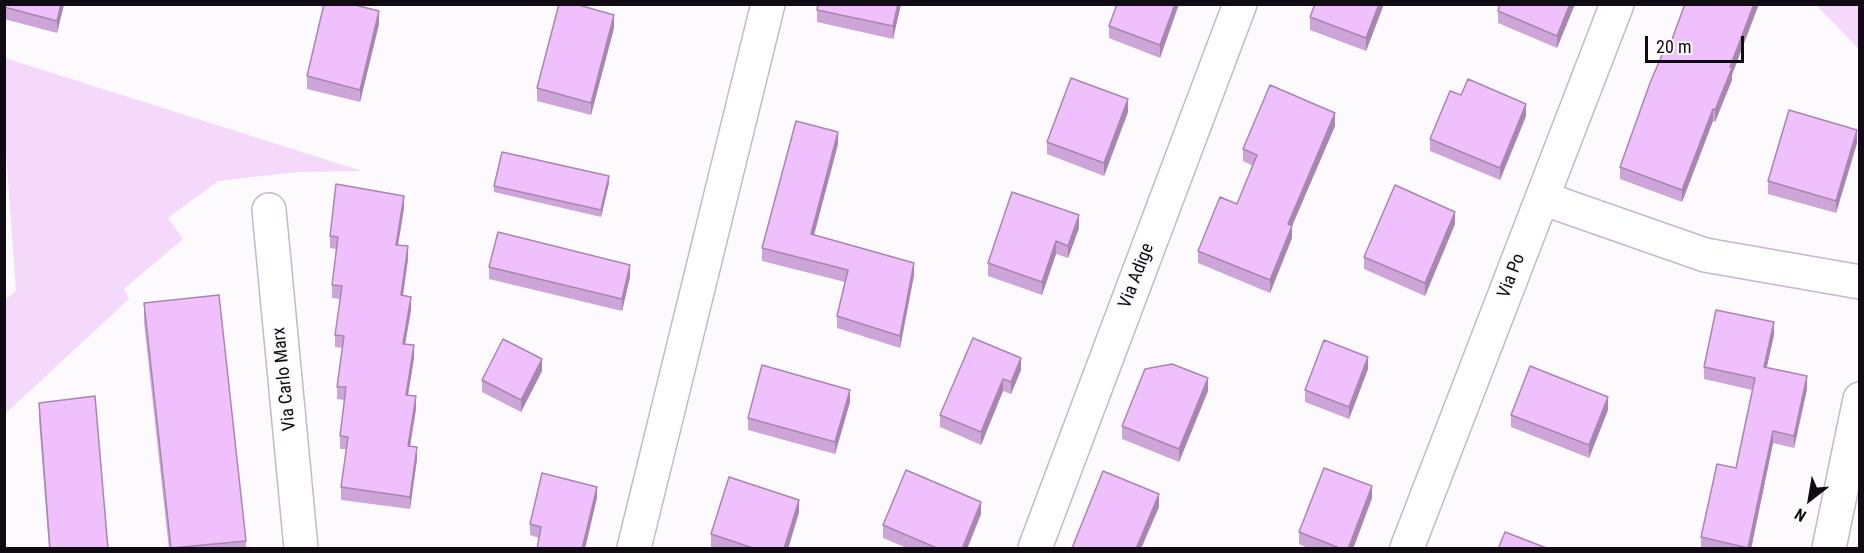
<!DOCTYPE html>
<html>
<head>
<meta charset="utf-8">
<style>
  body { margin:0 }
  #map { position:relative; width:1864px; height:553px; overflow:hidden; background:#fdfafe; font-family:"Roboto Condensed",sans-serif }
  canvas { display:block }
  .frame { position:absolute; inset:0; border:6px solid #100a12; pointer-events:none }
  .north { position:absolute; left:1780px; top:469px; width:60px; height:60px; -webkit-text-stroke:4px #fdfafe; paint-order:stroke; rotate:211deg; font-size:16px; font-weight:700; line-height:24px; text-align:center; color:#100a12 }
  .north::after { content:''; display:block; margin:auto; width:21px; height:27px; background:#100a12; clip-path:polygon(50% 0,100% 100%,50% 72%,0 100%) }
  .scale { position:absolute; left:1645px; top:36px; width:99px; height:27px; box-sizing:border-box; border:3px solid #100a12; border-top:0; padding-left:8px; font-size:18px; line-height:21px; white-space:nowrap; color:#100a12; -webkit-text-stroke:4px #fdfafe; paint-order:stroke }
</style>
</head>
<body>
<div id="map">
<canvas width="1864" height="553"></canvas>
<div class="frame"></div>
<div class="north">N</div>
<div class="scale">20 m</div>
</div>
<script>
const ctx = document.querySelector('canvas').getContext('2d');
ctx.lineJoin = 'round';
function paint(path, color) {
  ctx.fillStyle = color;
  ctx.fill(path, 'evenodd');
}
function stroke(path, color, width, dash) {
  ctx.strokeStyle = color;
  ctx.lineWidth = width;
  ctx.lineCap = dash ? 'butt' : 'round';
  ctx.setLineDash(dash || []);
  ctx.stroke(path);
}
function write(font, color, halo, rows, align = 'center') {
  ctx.font = font + ' "Roboto Condensed",sans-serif';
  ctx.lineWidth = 4.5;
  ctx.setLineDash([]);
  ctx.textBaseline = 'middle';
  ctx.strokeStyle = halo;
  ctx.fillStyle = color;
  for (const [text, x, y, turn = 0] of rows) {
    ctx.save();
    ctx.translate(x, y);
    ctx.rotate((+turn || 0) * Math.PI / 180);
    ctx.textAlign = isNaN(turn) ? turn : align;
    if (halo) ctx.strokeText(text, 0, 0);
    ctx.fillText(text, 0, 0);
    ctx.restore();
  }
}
paint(new Path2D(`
  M1816 5H1859V49Z
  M5 58 362 171 298 172 218 181 168 218 183 239 124 289 129 299 5 414V300L16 291 5 140Z`), '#f4d9fa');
const minor = new Path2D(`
  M1542 198 1705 255 1860 282
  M269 210 301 548
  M634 548 768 4
  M1035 548 1240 4
  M1407 548 1617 4
  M1829 548 1860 399`);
stroke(minor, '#c7b6cc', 36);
stroke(minor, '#fff', 33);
paint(new Path2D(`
  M4 4H64L57 33 4 19Z
  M818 4H901L893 39 817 22V10Z
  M1179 4 1160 58 1109 38V26Z
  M1315 4H1384L1366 51 1310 30V17Z
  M1500 4H1575L1557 48 1498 23V11Z
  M379 24 360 102 307 89V76Z
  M614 28 591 115 537 101V88Z
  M1732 75V80L1715 122 1713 121 1682 202 1620 179V167Z
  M1128 112 1104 176 1047 154V142Z
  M1526 116 1500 180 1430 151V139Z
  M1335 126 1292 226V238L1270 293 1198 263V251L1237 204 1253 166 1243 161V149Z
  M1857 143 1836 213 1768 194V181Z
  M838 144 814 235 914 275 900 348 837 328V316L845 282 762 261V248Z
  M609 183 601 217 494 192V186Z
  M404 208 398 245 408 259 403 296 411 310 405 344 414 358 408 395 416 409 410 446 417 459 410 509 341 500V487L347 449H340V436L344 400 337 399V387L342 348 335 347V335L340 299 332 298V285L336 249 330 248V236Z
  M1455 224 1425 296 1364 269V257Z
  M1079 228 1068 258 1056 254 1042 295 988 276V263Z
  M489 267 630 277 622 311 489 279Z
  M144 303 246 541V549H169L144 322Z
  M1774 335 1766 368 1807 389 1794 448 1773 443 1751 549H1701V537L1736 468 1752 390 1704 379V367Z
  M973 338 1021 370 1011 394 1003 391 981 445 940 427V415Z
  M1368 369 1349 419 1305 402V390Z
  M542 371 521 412 482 392V380Z
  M1208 391 1179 462 1122 439V426Z
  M850 402 835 454 748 430V418Z
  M39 403 108 549H49L39 420Z
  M1608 410 1589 458 1511 427V415Z
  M597 498 539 538 530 535V524Z
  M1372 498 1353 549H1310L1299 544V532Z
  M799 512 788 549H717L711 547V534Z
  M981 514 967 549H909L883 538V525Z`), '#cea5d8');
paint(new Path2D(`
  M61 4H64L57 33V21Z
  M898 4H901L893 39V26Z
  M1175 4H1179L1160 58V45Z
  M1379 4H1384L1366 51V38Z
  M1570 4H1575L1557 48V36Z
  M1754 4H1759L1732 75V80L1715 122V110L1730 67Z
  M379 11V24L360 102V90Z
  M614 15V28L591 115V103Z
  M1128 99V112L1104 176V163Z
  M1526 104V116L1500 180V168Z
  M1713 109V121L1682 202V190Z
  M1335 113V126L1292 226V238L1270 293V280L1288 224Z
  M1857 130V143L1836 213V201Z
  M838 132V144L811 246V234Z
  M609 176V183L601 217V210Z
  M404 196V208L396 257V245Z
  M1455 212V224L1425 296V283Z
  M1079 215V228L1068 258V246Z
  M1056 241V254L1042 295V282Z
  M408 246V259L401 308V295Z
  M914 263V275L900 348V336Z
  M630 265V277L622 311V299Z
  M411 297V310L403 356V344Z
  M1774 322V335L1764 380V367Z
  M414 345V358L406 407V395Z
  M1368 357V369L1349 419V407Z
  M1021 358V370L1011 394V382Z
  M542 359V371L521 412V400Z
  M1807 376V389L1794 448V436Z
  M1208 378V391L1179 462V449Z
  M1003 379V391L981 445V432Z
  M850 390V402L835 454V442Z
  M416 396V409L408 458V446Z
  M1608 397V410L1589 458V445Z
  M1773 431V443L1751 549H1748Z
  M417 447V459L410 509V497Z
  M1372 486V498L1353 549H1348Z
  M597 487V498L585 549H582Z
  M1159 494V507L1141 549H1136Z
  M799 500V512L788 549H784Z
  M981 502V514L967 549H962Z`), '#a786b0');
const building = new Path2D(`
  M4 4H61L57 21 4 7Z
  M324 4H351L379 11 360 90 307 76Z
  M559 4H575L614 15 591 103 537 88Z
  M818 4H898L893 26 817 10Z
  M1117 4H1175L1160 45 1109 26Z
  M1315 4H1379L1366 38 1310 17Z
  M1500 4H1570L1557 36 1498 11Z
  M1685 4H1754L1730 67 1732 68 1715 110 1713 109 1682 190 1620 167 1650 83 1668 41 1671 42Z
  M1071 78 1128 99 1104 163 1047 142Z
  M1468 79 1526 104 1500 168 1430 139 1450 91 1461 95Z
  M1270 85 1335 113 1288 224 1292 226 1270 280 1198 251 1220 197 1237 204 1257 155 1243 149Z
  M1789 110 1857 130 1836 201 1768 181Z
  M796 121 838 132 811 234 914 263 900 336 837 316 848 270 762 248Z
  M502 152 609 176 601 210 494 186Z
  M336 184 404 196 396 245 408 246 401 295 411 297 403 344 414 345 406 395 416 396 408 446 417 447 410 497 341 487 348 437 340 436 346 387H337L344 336 335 335 342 286 332 285 338 237 330 236Z
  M1395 185 1455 212 1425 283 1364 257Z
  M1012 192 1079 215 1068 246 1056 241 1042 282 988 263Z
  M498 232 630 265 622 299 489 267Z
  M219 295 246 541 171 548 144 303Z
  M1716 310 1774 322 1764 367 1807 376 1794 436 1773 431 1748 548 1701 537 1717 464 1736 468 1755 378 1704 367Z
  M973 338 1021 358 1011 382 1003 379 981 432 940 415Z
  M503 339 542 359 521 400 482 380Z
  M1324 340 1368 357 1349 407 1305 390Z
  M1172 364 1208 378 1179 449 1122 426 1145 369Z
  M762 365 850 390 835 442 748 418Z
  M1530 366 1608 397 1589 445 1511 415Z
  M95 396 108 549H50L39 403Z
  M1324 468 1372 486 1348 549H1342L1299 532Z
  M906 470 981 502 962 549H939L883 525Z
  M1103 471 1159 494 1136 549 1072 548Z
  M542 473 597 487 582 549H537L541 527 530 524Z
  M729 477 799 500 784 549H756L711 534Z
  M1505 532 1549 549H1498Z`);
paint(building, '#efc0fb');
stroke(building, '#a786b0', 1.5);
write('18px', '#100a12', '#fdfafe', [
  ["Via Adige",1137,276,-69],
  ["Via Po",1512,276,-69],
  ["Via Carlo Marx",285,379,-96]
]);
</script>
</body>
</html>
